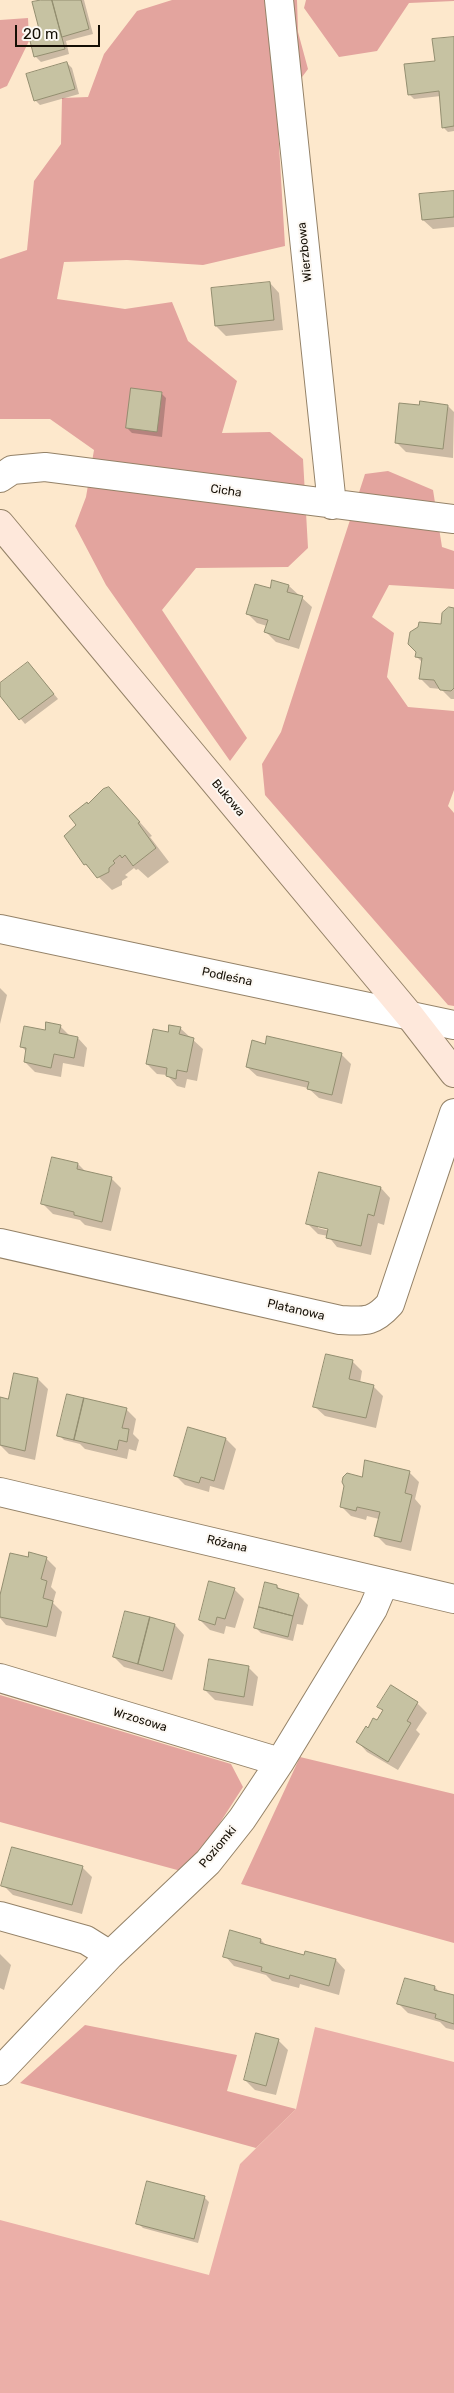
<!DOCTYPE html>
<html>
<head>
<meta charset="utf-8">
<style>
  body { margin:0 }
  #map { position:relative; width:454px; height:2393px; overflow:hidden; background:#fde8cc; font-family:Rubik,sans-serif }
  canvas { display:block }
  .scale { position:absolute; left:15px; top:25px; width:85px; height:22px; box-sizing:border-box; border:2px solid #150f05; border-top:0; padding-left:6px; font-size:15px; line-height:18px; white-space:nowrap; color:#150f05; -webkit-text-stroke:4px #fcf8f3; paint-order:stroke }
</style>
</head>
<body>
<div id="map">
<canvas width="454" height="2393"></canvas>
<div class="scale">20 m</div>
</div>
<script>
const ctx = document.querySelector('canvas').getContext('2d');
ctx.lineJoin = 'round';
function paint(path, color) {
  ctx.fillStyle = color;
  ctx.fill(path, 'evenodd');
}
function stroke(path, color, width, dash) {
  ctx.strokeStyle = color;
  ctx.lineWidth = width;
  ctx.lineCap = dash ? 'butt' : 'round';
  ctx.setLineDash(dash || []);
  ctx.stroke(path);
}
function write(font, color, halo, rows, align = 'center') {
  ctx.font = font + ' Rubik,sans-serif';
  ctx.lineWidth = 4;
  ctx.setLineDash([]);
  ctx.textBaseline = 'middle';
  ctx.strokeStyle = halo;
  ctx.fillStyle = color;
  for (const [text, x, y, turn = 0] of rows) {
    ctx.save();
    ctx.translate(x, y);
    ctx.rotate((+turn || 0) * Math.PI / 180);
    ctx.textAlign = isNaN(turn) ? turn : align;
    if (halo) ctx.strokeText(text, 0, 0);
    ctx.fillText(text, 0, 0);
    ctx.restore();
  }
}
paint(new Path2D(`
  M315 2027 454 2062V2393H0V2220L209 2275 240 2164 296 2109Z`), '#ebafa8');
paint(new Path2D(`
  M172 0H297L298 32 308 69 277 111 285 246 203 265 127 260 64 262 57 299 125 309 172 302 188 341 237 381 222 433 270 432 303 459 308 548 288 567 196 568 162 610 247 738 230 761 106 585 75 526 86 497 94 450 50 419H0V259L27 250 34 181 61 144 62 98 88 97 104 54 137 11Z
  M306 0H454V1L409 3 377 51 339 57 304 8Z
  M28 18 29 41 7 86 0 89V20Z
  M388 471 433 490 442 547 454 551V589L389 585 372 617 394 633 387 677 408 707 454 711V790L448 806 454 813V1006L448 1005 265 795 262 764 281 732 365 474Z
  M0 1695 231 1764 243 1787 214 1832 181 1871 0 1822Z
  M300 1757 454 1794V1943L241 1884Z
  M85 2025 237 2055 227 2091 296 2109 256 2148 20 2083Z`), '#e3a49e');
paint(new Path2D(`
  M48 0H84L93 34 66 41 69 54 41 62 36 57 30 34 40 30Z
  M454 38V131L448 132 443 127 441 96 414 99 409 94Z
  M67 63 72 68 79 94 40 105 35 100Z
  M454 193V227L433 229 423 220Z
  M270 283 279 293 283 330 226 336 216 326 212 289Z
  M161 393 166 398 162 437 132 433 127 428Z
  M448 406 454 412 453 458 406 452 396 442Z
  M273 582 289 586 312 607 299 649 276 642 266 632 267 626 257 623 247 613 271 590Z
  M454 609V699H451L441 689 430 688 420 678 422 662 416 656Z
  M33 668 58 699 25 724 0 694V685Z
  M123 803 152 836 150 837 169 862 148 878 138 869 136 870 134 868 125 875 128 877 122 881V885L112 890 85 864 78 825 88 806Z
  M0 988 7 995 0 1024Z
  M60 1026 70 1036 78 1038 87 1048 84 1067 63 1063 61 1077 35 1072 25 1062 27 1052 21 1046 46 1031Z
  M180 1028 203 1049 197 1081 187 1079 185 1088 177 1086 167 1075 157 1074 147 1064 169 1034Z
  M266 1045 341 1054 351 1064 342 1104 319 1098 308 1088 257 1076 247 1067Z
  M78 1164 86 1172 111 1178 121 1188 111 1231 85 1225 80 1220 53 1214 43 1204Z
  M381 1188 390 1198 384 1225 378 1223 371 1255 337 1247 328 1236 318 1234 308 1224ZM318 1226 335 1230 334 1232 318 1228Z
  M352 1361 362 1371 360 1383 373 1386 383 1396 376 1428 325 1416 315 1407Z
  M38 1379 48 1389 35 1460 9 1454 0 1445V1398L9 1400Z
  M126 1409 136 1419 133 1434 139 1440 136 1451 129 1449 127 1459 85 1449 80 1444 64 1440 59 1435Z
  M188 1428 226 1439 236 1449 224 1490 210 1486 209 1492 185 1485 175 1475Z
  M409 1472 419 1482 415 1499 421 1506 411 1551 386 1545 376 1535 379 1519 367 1516 366 1520 351 1516 341 1506 346 1485 363 1478Z
  M46 1558 56 1568 51 1587 56 1592 53 1603 62 1612 56 1637 6 1625 0 1618V1601L29 1559Z
  M277 1586 282 1591 298 1595 308 1605 303 1625 297 1624 293 1641 261 1633 256 1628Z
  M234 1589 244 1599 235 1628 226 1626 224 1634 210 1630 200 1620Z
  M175 1625 184 1635 172 1680 124 1667 114 1657Z
  M248 1667 258 1677 253 1706 215 1700 205 1690Z
  M391 1687 417 1703 427 1713 416 1730 420 1734 398 1770 367 1752 358 1742 377 1722 384 1711 379 1707Z
  M82 1867 92 1877 82 1914 13 1895 3 1885Z
  M261 1940 267 1946 305 1957 336 1960 345 1970 339 1995 300 1984 299 1988 272 1981 266 1975 234 1966 225 1956Z
  M0 1954 11 1965 4 1990 0 1988Z
  M435 1987 440 1993 454 1997V2030L446 2028 440 2022 408 2013 399 2004Z
  M278 2040 288 2050 276 2095 255 2090 245 2080Z
  M204 2197 209 2202 198 2243 143 2228 138 2223Z`), '#0003');
const building = new Path2D(`
  M41 0H52L65 49 34 57 28 33 39 29 32 2Z
  M52 0H81L89 29 62 37Z
  M454 37V126L442 128 439 91 408 95 404 64 435 61 432 39Z
  M67 62 75 89 34 101 26 74Z
  M454 191V217L422 220 419 194Z
  M270 282 274 320 215 326 211 288Z
  M131 388 162 392 157 432 126 428Z
  M420 401 448 405 443 449 395 443 399 403 419 405Z
  M272 580 289 585 287 592 303 596 289 640 264 632 268 620 246 614 255 584 270 588Z
  M449 607 454 608V688L451 691 440 690 434 680 419 679 422 658 415 657 416 652 408 644 410 632 418 627 419 622 441 624 442 613Z
  M28 662 54 694 19 720 0 696V683Z
  M109 787 140 822 138 823 156 848 133 866 125 855 122 858 120 855 113 861 115 863 109 868V872L97 878 86 864 84 865 64 836 76 825 69 816 87 802 88 804 103 789Z
  M46 1022 61 1025 59 1033 78 1037 74 1058 54 1054 51 1068 24 1062 26 1048 20 1047 24 1026 45 1030Z
  M169 1025 181 1027 179 1034 194 1038 187 1072 177 1070 176 1079 166 1076 167 1068 146 1064 153 1029 168 1032Z
  M267 1036 342 1053 332 1095 307 1089 309 1082 246 1067 252 1040 265 1044Z
  M52 1157 78 1163 77 1169 112 1177 102 1222 74 1215V1212L41 1204Z
  M319 1172 381 1187 374 1216 368 1214 361 1246 326 1238 328 1229 306 1224Z
  M326 1354 353 1360 349 1379 374 1385 366 1418 313 1407Z
  M14 1373 38 1378 25 1451 0 1445V1397L8 1399Z
  M67 1394 84 1398 74 1440 57 1436Z
  M84 1398 127 1408 122 1428 129 1429 127 1442 119 1440 117 1450 74 1440Z
  M188 1427 226 1438 214 1481 201 1477 199 1483 174 1476Z
  M365 1460 410 1471 405 1493 412 1495 401 1542 374 1536 380 1512 357 1507 356 1511 340 1507 344 1486 342 1482 343 1477 347 1473 362 1477Z
  M29 1552 47 1557 41 1579 47 1581 43 1598 53 1601 47 1627 0 1617V1595L10 1553 28 1557Z
  M209 1581 235 1588 225 1619 217 1617 215 1625 199 1620Z
  M265 1582 277 1585V1588L299 1594 293 1616 259 1607Z
  M259 1607 293 1616 288 1637 254 1628Z
  M125 1611 150 1617 138 1664 113 1657Z
  M150 1617 175 1624 163 1671 138 1664Z
  M209 1659 249 1666 244 1697 204 1690Z
  M391 1685 418 1702 407 1721 411 1723 388 1762 356 1742 366 1726 368 1728 373 1718 377 1720 383 1710 377 1707Z
  M12 1847 83 1866 72 1905 1 1886Z
  M230 1930 261 1939 260 1943 304 1955 305 1951 336 1959 329 1986 290 1975 289 1979 261 1971 262 1967 223 1957Z
  M405 1978 435 1986 434 1990 454 1995V2024L435 2018 436 2014 397 2004Z
  M256 2033 279 2039 266 2086 244 2080Z
  M147 2181 205 2196 194 2239 136 2224Z`);
paint(building, '#c6c2a2');
stroke(building, '#938e70', 1);
const street = new Path2D(`
  M279 0 332 505
  M0 478 12 470 45 467 454 519
  M0 929 454 1025
  M0 1243 340 1320C365 1321 373 1323 390 1304L454 1113
  M0 1492 454 1599
  M0 1678 280 1762
  M0 1916 86 1940 110 1955
  M0 2071 110 1955 208 1862 242 1819 280 1762 373 1609 384 1583`);
const secondary = new Path2D(`
  M0 524 410 1016 454 1073`);
stroke(street, '#948268', 30);
stroke(secondary, '#948268', 30);
stroke(street, '#fff', 28);
stroke(secondary, '#fee8db', 28);
write('12px', '#150f05', '#fcf8f3', [
  ["Wierzbowa",305,252,-96],
  ["Cicha",226,491,8],
  ["Bukowa",228,798,50],
  ["Podleśna",227,977,12],
  ["Platanowa",296,1310,13],
  ["Różana",227,1544,13],
  ["Wrzosowa",140,1720,17],
  ["Poziomki",218,1847,-50]
]);
</script>
</body>
</html>
